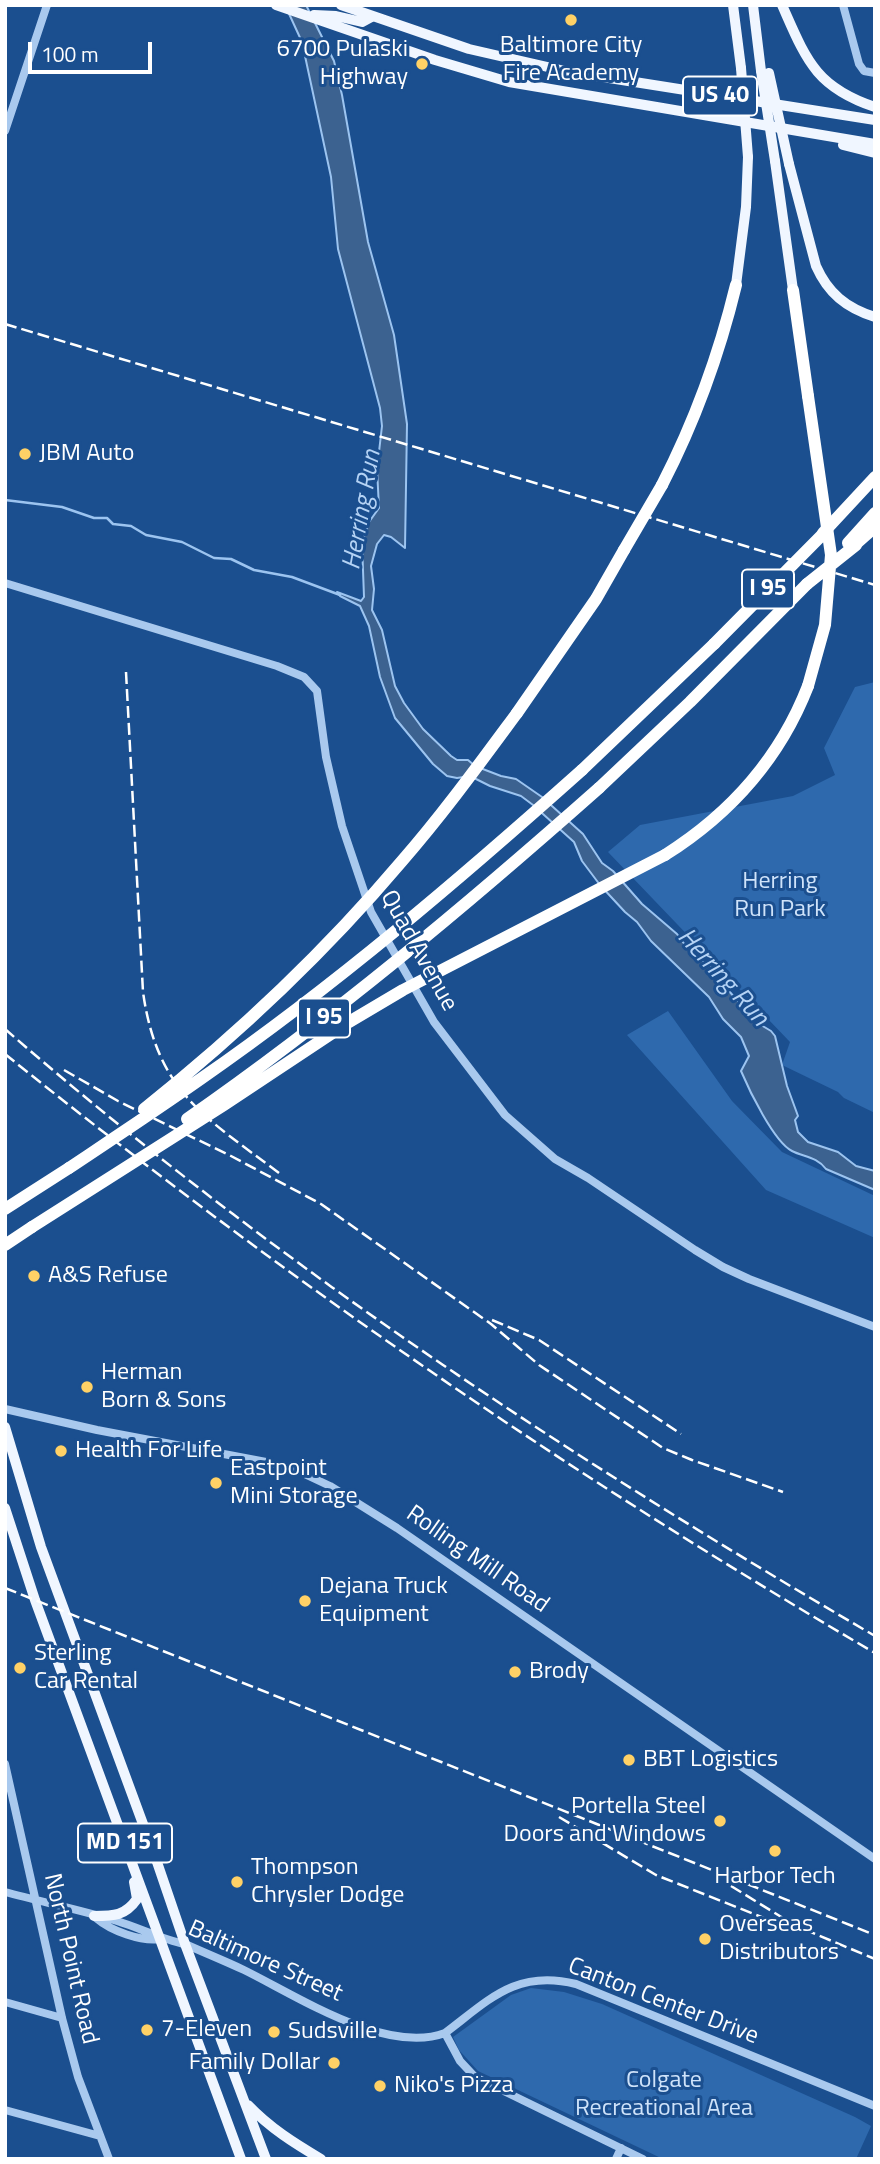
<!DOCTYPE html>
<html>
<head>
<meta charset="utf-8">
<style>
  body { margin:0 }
  #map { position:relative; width:880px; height:2164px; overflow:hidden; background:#1b4f8f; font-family:"Titillium Web",sans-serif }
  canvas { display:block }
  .frame { position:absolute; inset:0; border:7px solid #fff; pointer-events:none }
  .scale { position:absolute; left:28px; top:42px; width:124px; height:32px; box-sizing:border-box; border:4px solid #fff; border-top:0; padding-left:9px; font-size:21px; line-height:24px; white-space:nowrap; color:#fff; -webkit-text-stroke:5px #1b4f8f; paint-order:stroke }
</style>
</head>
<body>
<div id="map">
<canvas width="880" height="2164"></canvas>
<div class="frame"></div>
<div class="scale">100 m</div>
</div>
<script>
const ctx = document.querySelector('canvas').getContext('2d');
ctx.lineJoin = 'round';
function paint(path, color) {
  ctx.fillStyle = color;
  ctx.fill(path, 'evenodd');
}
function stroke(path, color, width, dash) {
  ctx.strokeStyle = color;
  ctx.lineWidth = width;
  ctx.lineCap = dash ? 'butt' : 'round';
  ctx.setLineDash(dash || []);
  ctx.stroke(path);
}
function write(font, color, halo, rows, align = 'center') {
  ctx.font = font + ' "Titillium Web",sans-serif';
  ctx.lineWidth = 6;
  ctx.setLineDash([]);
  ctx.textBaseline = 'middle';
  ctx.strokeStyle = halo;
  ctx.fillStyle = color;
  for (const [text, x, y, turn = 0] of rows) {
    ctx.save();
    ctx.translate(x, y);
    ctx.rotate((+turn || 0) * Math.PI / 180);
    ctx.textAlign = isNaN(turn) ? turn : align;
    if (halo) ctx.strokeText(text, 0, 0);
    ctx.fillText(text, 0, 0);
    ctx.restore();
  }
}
paint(new Path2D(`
  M875 682V1113L844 1098 838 1092 782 1065 790 1042 608 852 640 825 793 796 835 775 824 748 855 687Z
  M668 1011 732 1101 782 1152 875 1196V1238L766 1190 627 1035Z
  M531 1988 564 1992 602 2004 855 2117 871 2126 856 2159H663L478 2071 459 2050 453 2037 511 1995Z`), '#2e69ad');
const water = new Path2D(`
  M285 5H306L334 61 342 95 368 242 394 335 407 424 405 548 391 537 384 535 377 544 371 566 374 589 372 610 382 630 395 686 404 703 423 729 451 756 457 760H468L475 766 501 776 516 779 542 797 583 834 602 863 613 871 642 904 677 934 688 949 702 961 710 965 715 975 756 1022 771 1031 775 1036 787 1086 798 1116 795 1120 798 1132 808 1142 838 1152 856 1166 875 1171V1190L826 1169C817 1157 804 1157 792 1151 774 1142 749 1090 741 1071L749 1056 741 1037 723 1019 709 997 651 941 637 922 625 912 600 885 582 861 574 842 533 805 521 796 490 786 470 776 457 778 447 776 433 764 395 718 380 677 369 626 360 606 340 596 337 592 361 601 364 597 362 543 369 522 379 508 377 469 382 426 380 408 338 249 331 177 302 42Z`);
paint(water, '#3c6290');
stroke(water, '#9cc4f0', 2);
stroke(new Path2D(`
  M5 500 62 507 94 518H107L113 524 131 526 146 535 182 542 214 558 231 559 254 570 292 577 340 595`), '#9cc4f0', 2.5);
stroke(new Path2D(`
  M843 5 859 64 864 71 875 73
  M5 131 47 5
  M5 583 277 666 304 677 317 691 326 757 342 826 371 912 434 1022 505 1115 555 1159 588 1178 695 1250 723 1267 749 1279 875 1327
  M5 1409 97 1430 266 1462 296 1470 330 1486 397 1528 875 1859
  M5 1764 62 2018 78 2077 109 2159
  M5 1892C42 1902 81 1910 117 1921 140 1928 161 1939 185 1944 205 1953 225 1961 244 1970 297 1996 386 2055 445 2033 489 2000 516 1969 576 1984L875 2106
  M96 1918C111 1931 141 1942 161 1939
  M5 2002 62 2018
  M445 2033 460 2061 475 2077 643 2159
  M5 2110 100 2136
  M616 2159 621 2148`), '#a9c9ee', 8);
stroke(new Path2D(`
  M276 5 435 60 509 82 875 144
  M341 5 469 49 565 71 875 120
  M733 5 741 68
  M753 5 761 71
  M782 5C806 59 815 87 875 107
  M314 15 336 16 362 22 373 16
  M843 145 875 153
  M775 161 793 290
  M789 164 816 266C828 293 846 308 875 317
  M736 285 746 207 748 157
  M5 1427 41 1547 157 1862 185 1944 266 2159
  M5 1508 35 1600 241 2159
  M94 1916C114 1916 125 1916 137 1899L134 1882
  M248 2105C270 2128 294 2143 321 2159`), '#f0f6ff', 10);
stroke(new Path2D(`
  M793 290 808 396
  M662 485C695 421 719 355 736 285
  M823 533 875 477
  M858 542 875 527
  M848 543 875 513
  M517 713 596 599 624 550
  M582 770 714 644
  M599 788 690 702 807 584
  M665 855C730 814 780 758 808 686
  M5 1209 69 1168
  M5 1245 32 1227`), '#fff', 12);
stroke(new Path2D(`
  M5 324 875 585
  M126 672 143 992C157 1092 205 1117 279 1173
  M5 1029C272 1262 570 1458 875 1636
  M5 1054C280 1276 570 1475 875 1653
  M64 1070 118 1101 231 1156 321 1204 491 1324 539 1365 663 1448 692 1460 783 1492
  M492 1320 539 1340 681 1434
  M5 1588 875 1935
  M559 1817 656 1875 789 1928
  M731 1886 796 1926 875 1959`), '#fff', 2.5, [12, 5]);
stroke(new Path2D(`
  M741 68 748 157
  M761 71 775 161
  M769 73 789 164`), '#f0f6ff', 10);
stroke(new Path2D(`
  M624 550 662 485
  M807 584 856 545
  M714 644 822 535
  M808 686 825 625 831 555 808 396
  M144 1109C237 1035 325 952 402 861 443 814 480 763 517 713
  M187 1119C332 1018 467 905 599 788
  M69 1168C114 1138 158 1109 202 1078 336 985 461 878 582 770
  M32 1227 224 1105 349 1022 403 990 665 855`), '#fff', 12);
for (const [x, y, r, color] of [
  [571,20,7,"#ffd166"],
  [422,64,7,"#ffd166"],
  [25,454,7,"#ffd166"],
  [34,1276,7,"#ffd166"],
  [87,1387,7,"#ffd166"],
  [61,1451,7,"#ffd166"],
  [216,1483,7,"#ffd166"],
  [305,1601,7,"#ffd166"],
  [20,1668,7,"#ffd166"],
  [515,1672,7,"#ffd166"],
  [629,1760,7,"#ffd166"],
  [720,1821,7,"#ffd166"],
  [775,1851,7,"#ffd166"],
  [237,1882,7,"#ffd166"],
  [705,1939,7,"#ffd166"],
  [147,2030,7,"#ffd166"],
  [274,2032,7,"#ffd166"],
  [334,2063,7,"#ffd166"],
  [380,2086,7,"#ffd166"]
]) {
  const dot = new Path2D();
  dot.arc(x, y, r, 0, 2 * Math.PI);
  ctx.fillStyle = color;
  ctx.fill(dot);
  stroke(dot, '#1b4f8f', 2.5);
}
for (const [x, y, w] of [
  [720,96,74],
  [768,589,52],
  [324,1018,52],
  [125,1843,94]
]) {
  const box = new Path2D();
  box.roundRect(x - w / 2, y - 19.5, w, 39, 5);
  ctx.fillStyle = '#1b4f8f';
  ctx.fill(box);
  stroke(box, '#fff', 2);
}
write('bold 23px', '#fff', null, [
  ["US 40",720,96],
  ["I 95",768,589],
  ["I 95",324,1018],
  ["MD 151",125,1843]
]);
write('24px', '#fff', '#1b4f8f', [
  ["Baltimore City",571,46,"center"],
  ["Fire Academy",571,74,"center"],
  ["6700 Pulaski",408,50,"right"],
  ["Highway",408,78,"right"],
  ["JBM Auto",39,454],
  ["A&S Refuse",48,1276],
  ["Herman",101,1373],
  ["Born & Sons",101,1401],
  ["Health For Life",75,1451],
  ["Eastpoint",230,1469],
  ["Mini Storage",230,1497],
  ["Dejana Truck",319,1587],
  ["Equipment",319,1615],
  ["Sterling",34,1654],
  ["Car Rental",34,1682],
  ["Brody",529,1672],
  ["BBT Logistics",643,1760],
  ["Portella Steel",706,1807,"right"],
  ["Doors and Windows",706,1835,"right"],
  ["Thompson",251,1868],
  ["Chrysler Dodge",251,1896],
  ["Harbor Tech",775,1877,"center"],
  ["Overseas",719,1925],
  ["Distributors",719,1953],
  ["7-Eleven",161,2030],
  ["Sudsville",288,2032],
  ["Family Dollar",320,2063,"right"],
  ["Niko's Pizza",394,2086]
], 'left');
write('24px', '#cfe3fa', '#1b4f8f', [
  ["Herring",780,882],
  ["Run Park",780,910],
  ["Colgate",664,2081],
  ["Recreational Area",664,2109]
]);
write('24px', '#fff', '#1b4f8f', [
  ["Quad Avenue",418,951,61],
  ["Rolling Mill Road",477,1560,35],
  ["North Point Road",70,1959,77],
  ["Baltimore Street",265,1962,24],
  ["Canton Center Drive",663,2002,21]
]);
write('italic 26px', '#b5d3f5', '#1b4f8f', [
  ["Herring Run",363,510,-80],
  ["Herring Run",722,978,48]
]);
</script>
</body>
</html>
